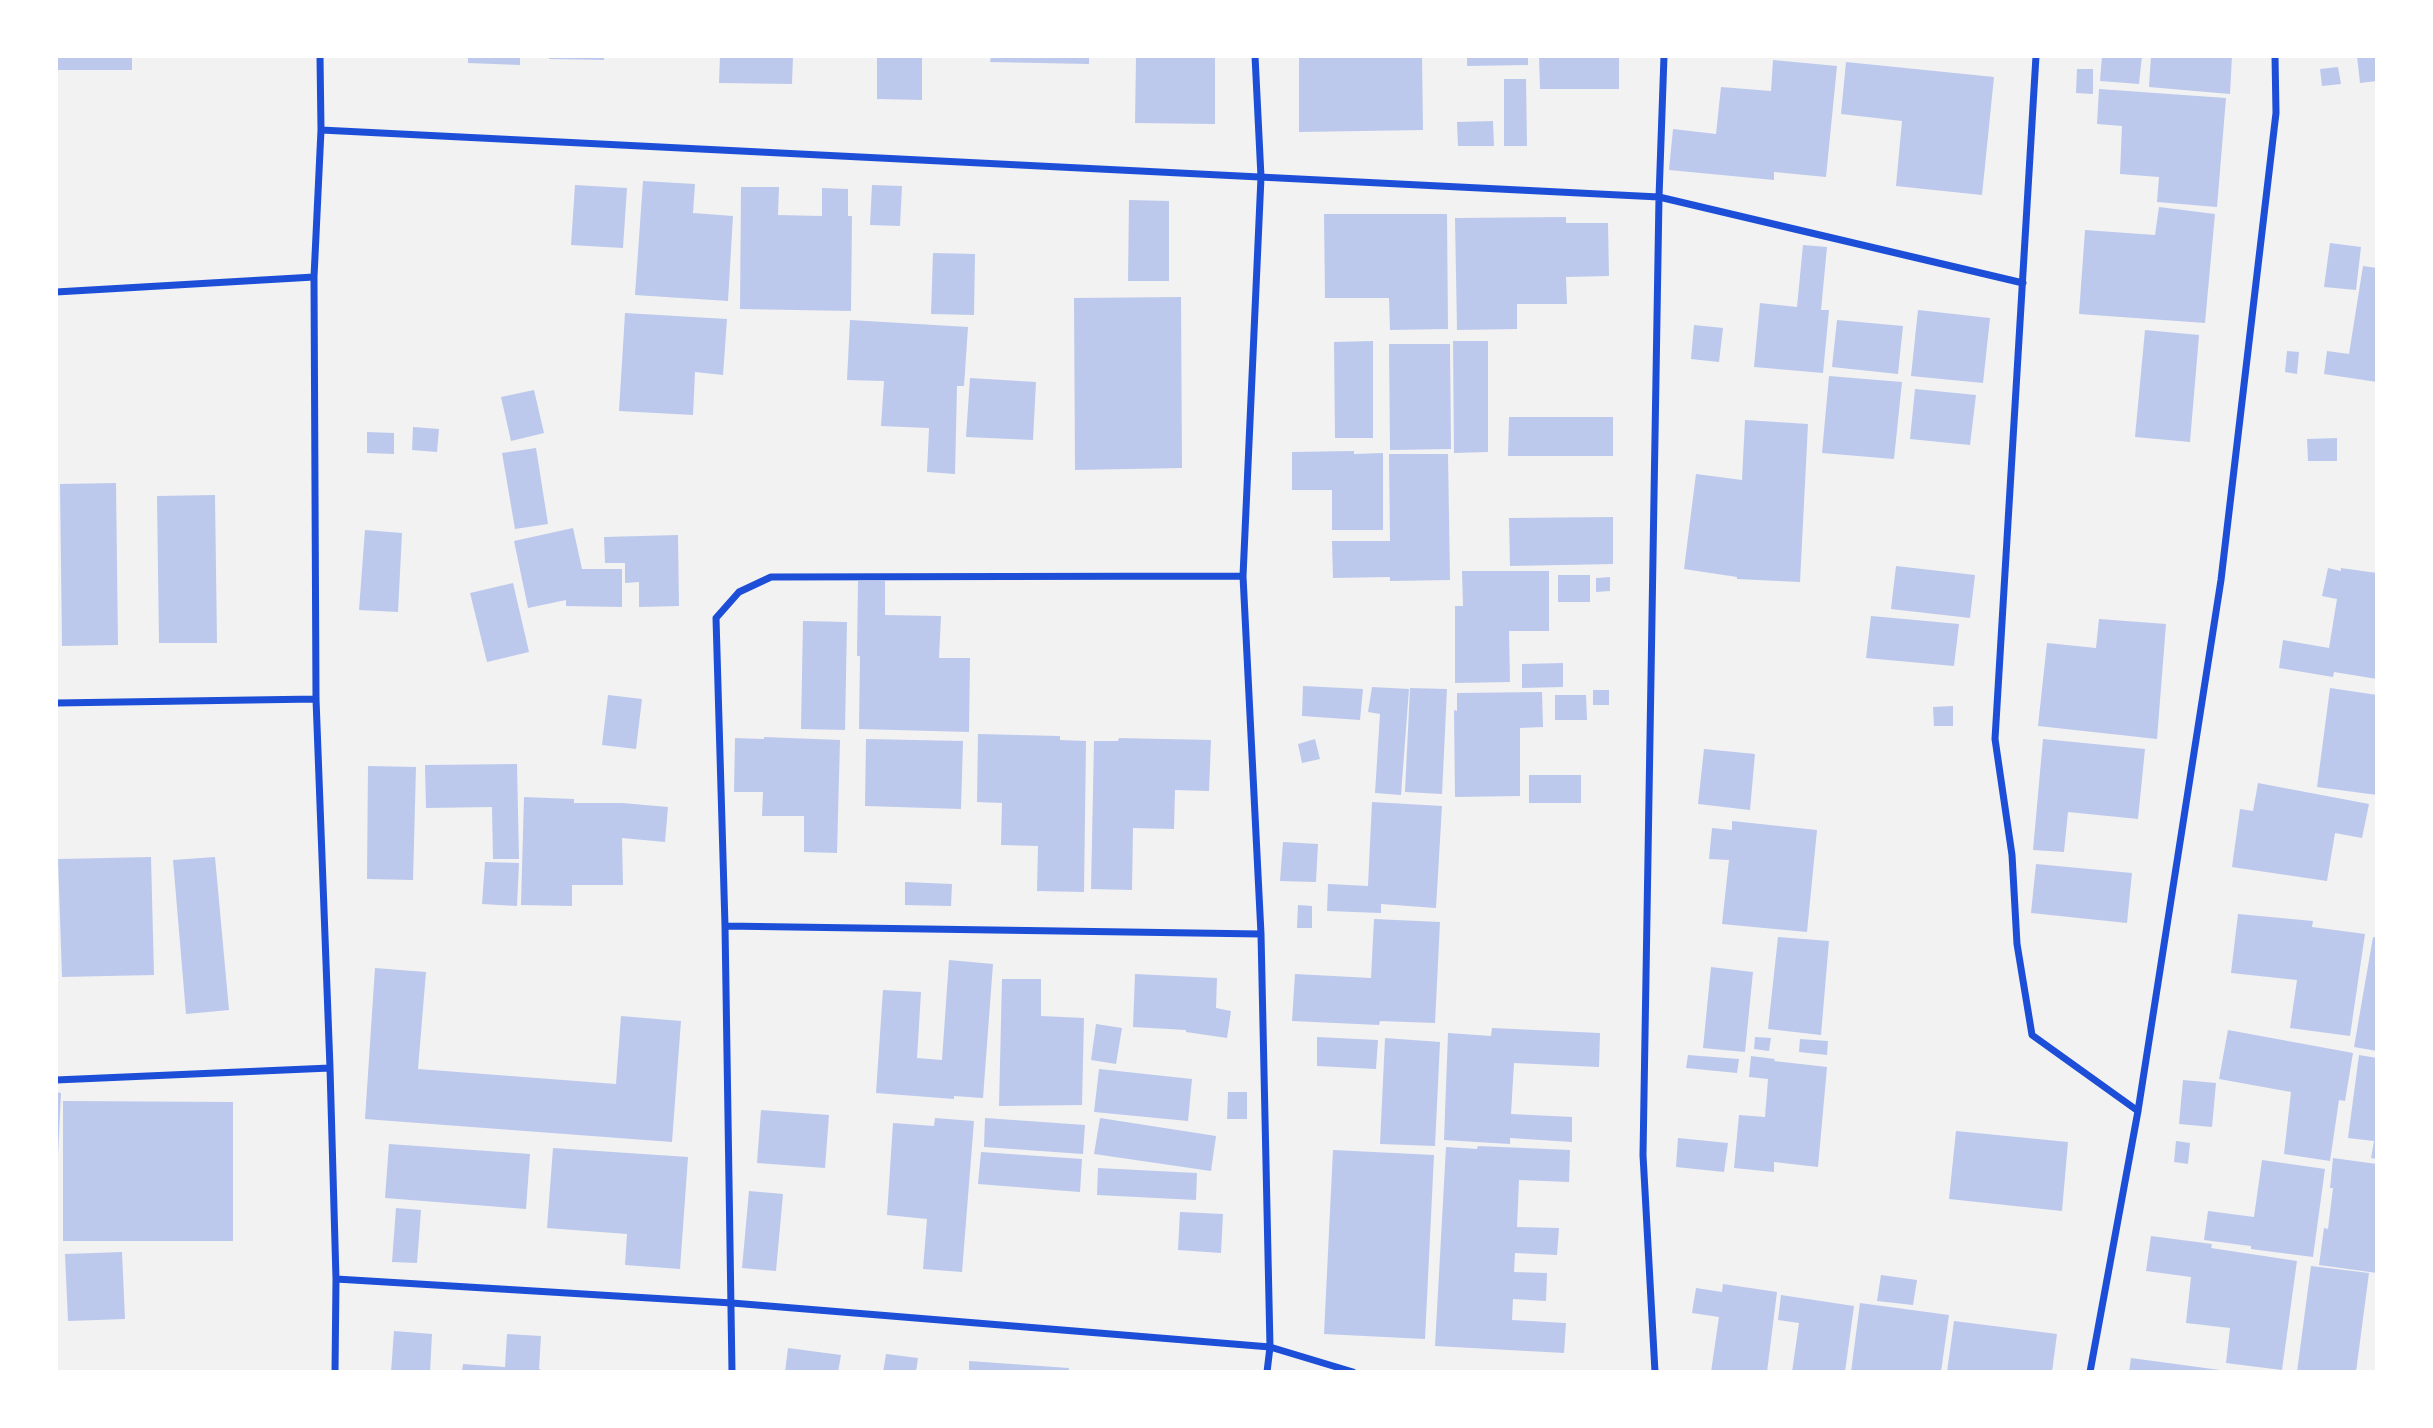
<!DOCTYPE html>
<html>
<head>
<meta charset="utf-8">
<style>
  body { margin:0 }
  #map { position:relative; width:2433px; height:1428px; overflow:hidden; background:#f2f2f2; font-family:"Golos Text",sans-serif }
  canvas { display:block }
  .frame { position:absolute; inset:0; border:58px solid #fff; pointer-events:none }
</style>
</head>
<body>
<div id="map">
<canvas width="2433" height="1428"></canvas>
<div class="frame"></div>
</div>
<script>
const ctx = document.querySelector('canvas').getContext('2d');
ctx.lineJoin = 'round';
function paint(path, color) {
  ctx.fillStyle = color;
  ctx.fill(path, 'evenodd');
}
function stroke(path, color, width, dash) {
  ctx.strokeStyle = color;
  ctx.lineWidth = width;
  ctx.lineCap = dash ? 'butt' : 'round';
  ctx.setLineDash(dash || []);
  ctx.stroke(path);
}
paint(new Path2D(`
  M56 56H132V70H56Z
  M468 56H520V65L468 63Z
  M549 56H604V60L549 59Z
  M720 56H793L792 84 719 83Z
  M877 56H922V100L877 99Z
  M991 56H1089V64L990 62Z
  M1136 56H1215V124L1135 123Z
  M1299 56H1422L1423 130 1299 132Z
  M1467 56H1528V65L1467 66Z
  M1539 56H1619V89H1540Z
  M2102 56H2142L2139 84 2100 81Z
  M2151 56H2232L2230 94 2149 87Z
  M2357 56H2377V81L2360 83Z
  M1773 60 1837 66 1826 177 1774 172V180L1669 170 1673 129 1716 134 1721 87 1771 91Z
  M1846 62 1994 77 1982 195 1896 186 1902 121 1841 114Z
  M2338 67 2341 84 2322 86 2320 69Z
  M2077 69H2093V94L2076 93Z
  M1504 79H1526L1527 146H1504Z
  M2099 89 2226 98 2217 207 2157 202 2159 177 2120 174 2122 126 2097 124Z
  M1493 121 1494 146H1458L1457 122Z
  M643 181 695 184 693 213 733 216 728 301 635 295Z
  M575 185 627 188 623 248 571 245Z
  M872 185 902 186 900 226 870 225Z
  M741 187H779L778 215 822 216V188L848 189V216H852L851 311 740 309Z
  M1129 200 1169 201V281H1128Z
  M2159 207 2215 214 2205 323 2079 314 2085 230 2155 235Z
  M1324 214H1447L1448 329 1390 330 1389 298H1325Z
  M1566 217V223H1608L1609 276 1566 277 1567 304H1517V329L1457 330 1455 218Z
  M2330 243 2361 247 2356 290 2324 287Z
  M1803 245 1827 247 1821 310H1829L1823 373 1754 367 1760 303 1797 307Z
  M933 253 975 254 974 315 931 314Z
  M2363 266 2377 268V382L2324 374 2327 351 2349 354Z
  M1181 297 1182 468 1075 470 1074 298Z
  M1918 310 1990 318 1983 383 1911 376Z
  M625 313 727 319 723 375 695 372 693 415 619 411Z
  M850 320 968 327 964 386H957L955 474 927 472 929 428 881 426 884 381 847 380Z
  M1837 320 1903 326 1898 374 1832 367Z
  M1694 325 1723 328 1719 362 1691 359Z
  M2145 330 2199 335 2190 442 2135 437Z
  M1373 341V438H1335L1334 342Z
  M1453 341H1488V452L1454 453Z
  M1389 344H1450L1451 449 1390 450Z
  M2287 351 2299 352 2297 374 2285 372Z
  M1829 376 1902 382 1894 459 1822 453Z
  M970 378 1036 382 1033 440 966 437Z
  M1915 389 1976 395 1970 445 1910 439Z
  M534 390 544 433 511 441 501 397Z
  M1509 417H1613V456H1508Z
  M1745 420 1808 424 1800 582 1737 579V577L1684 569 1696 474 1742 480Z
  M413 427 439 429 437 452 412 450Z
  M367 432 394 433V454L367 453Z
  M2337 438V461H2308L2307 439Z
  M536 448 548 524 515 529 502 453Z
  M1354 451V454L1383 453V530H1332V490H1292V452Z
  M1389 454H1448L1450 580 1390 581V577L1333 578 1332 541H1390Z
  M116 483 118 645 62 646 60 484Z
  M215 495 217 643H159L157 496Z
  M1613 517V564L1510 566 1509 518Z
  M573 528 582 569H622V607L566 606V600L528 608 514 541Z
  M365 530 402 533 398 612 359 610Z
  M678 535 679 606 639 607V582L625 583V563H605L604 537Z
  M1896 566 1975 575 1970 618 1891 609Z
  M2328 568 2341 571V568L2377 573V679L2334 672 2333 677 2279 668 2283 640 2329 648 2337 599 2322 596Z
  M1462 571H1549V631H1509L1510 682 1455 683V606H1463Z
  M1558 575H1590V602H1558Z
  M1610 577V591L1596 592V578Z
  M858 581H885V615L941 616 939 658H970L969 732 859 729 860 656H857Z
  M513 583 529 652 487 662 470 593Z
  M1871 616 1959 624 1954 666 1866 658Z
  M2099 619 2166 624 2157 739 2038 726 2047 643 2096 648Z
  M803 621 847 622 845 730 801 729Z
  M1563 663V687L1522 688V664Z
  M1303 686 1363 689 1360 720 1302 716Z
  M1372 687 1409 689 1401 795 1375 793 1380 714 1368 712Z
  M1410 688 1447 689 1442 794 1405 792Z
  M2330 688 2377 695V795L2317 787Z
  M1593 690H1609V705H1593Z
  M1542 692 1543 727 1520 728V796L1455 797 1454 710 1457 711V693Z
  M608 695 642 699 636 749 602 745Z
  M1555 695H1586L1587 720H1555Z
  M1953 706V726H1934L1933 707Z
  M978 734 1060 736V740L1086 741 1084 892 1037 891 1038 846 1001 845 1002 803 977 802Z
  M764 737 840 740 837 853 804 852V816H762L763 792H734L735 738 764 739Z
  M1119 738 1211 740 1209 791 1175 790 1174 829 1133 828 1132 890 1091 889 1094 741H1118Z
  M866 739 963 741 961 809 865 806Z
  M1315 739 1320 759 1302 763 1298 744Z
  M2043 739 2145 749 2138 819 2068 812 2064 852 2033 850Z
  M1704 749 1755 754 1750 810 1698 804Z
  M517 764 519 859H493L492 807 426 808 425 765Z
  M368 766 416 767 413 880 367 879Z
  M1529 775H1581V803H1529Z
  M2258 783 2369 804 2362 838 2335 833 2327 881 2232 867 2240 809 2253 811Z
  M524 797 574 799V803H622L668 807 665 842 622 838 623 885H572V906L521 905Z
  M1372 802 1442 806 1436 908 1381 904V913L1327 911 1328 884 1368 886Z
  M1732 821 1817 830 1807 932 1722 924 1729 860 1709 859 1712 828 1732 830Z
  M1283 842 1318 844 1316 882 1280 881Z
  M151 857 154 975 62 977 58 859Z
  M215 857 229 1010 186 1014 173 860Z
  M485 862 519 863 517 906 482 904Z
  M2036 864 2132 873 2127 923 2031 913Z
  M905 882 952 884 951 906 905 905Z
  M1298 905 1312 906V928H1297Z
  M2238 914 2313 921 2312 927 2365 934 2350 1036 2290 1028 2297 980 2231 973Z
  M1374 919 1440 922 1435 1023 1380 1021 1379 1025 1292 1021 1295 974 1371 978Z
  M1778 937 1829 941 1821 1035 1768 1029Z
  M2373 937 2377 938V1051L2354 1047Z
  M949 960 993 964 983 1098 954 1096V1099L876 1093 883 990 921 992 917 1058 942 1060Z
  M1711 967 1753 972 1745 1052 1703 1048Z
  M375 968 426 972 418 1069 616 1084 621 1016 681 1021 672 1142 365 1119Z
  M1135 974 1217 978 1216 1008 1231 1011 1227 1038 1186 1032V1030L1133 1027Z
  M1002 979H1041V1016L1084 1018 1082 1105 999 1106Z
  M1096 1024 1122 1028 1116 1064 1091 1060Z
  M1492 1028 1600 1033 1599 1067 1514 1063 1511 1114 1572 1117V1142L1510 1138V1144L1444 1140 1448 1033 1491 1036Z
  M2228 1030 2353 1053 2345 1101 2339 1100 2330 1161 2284 1154 2291 1092 2219 1079Z
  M1317 1037 1378 1040 1376 1069 1317 1066Z
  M1755 1037 1771 1038 1769 1051 1754 1049Z
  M1385 1038 1440 1042 1435 1146 1380 1144Z
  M1800 1039 1828 1041 1827 1055 1799 1052Z
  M1688 1055 1739 1059 1737 1073 1686 1068Z
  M2359 1055 2377 1058V1159L2371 1158 2374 1141 2348 1138Z
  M1751 1056 1775 1059 1774 1061 1827 1067 1818 1167 1774 1162V1172L1734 1168 1739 1115 1765 1117 1768 1079 1749 1077Z
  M1099 1069 1192 1079 1188 1121 1094 1112Z
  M2183 1080 2216 1083 2212 1127 2179 1124Z
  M56 1092 61 1093 58 1155H56Z
  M1228 1092H1247V1119H1227Z
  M63 1101 233 1102V1241H63Z
  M761 1110 829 1115 825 1168 757 1163Z
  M935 1118 974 1121 962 1272 923 1269 927 1219 887 1215 893 1123 934 1126Z
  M985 1118 1085 1125 1083 1154 984 1147Z
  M1100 1118 1216 1136 1211 1171 1094 1154Z
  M1956 1131 2068 1142 2062 1211 1949 1199Z
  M1678 1138 1728 1143 1724 1172 1676 1167Z
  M2176 1141 2190 1143 2188 1164 2174 1162Z
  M389 1144 530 1154 526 1209 385 1198Z
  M1478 1146 1570 1150 1569 1182 1519 1180 1517 1227 1559 1228 1557 1255 1515 1253 1514 1272 1547 1273 1546 1301 1513 1299 1512 1320 1566 1323 1564 1353 1435 1346 1446 1147 1477 1149Z
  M553 1148 688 1157 680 1269 625 1265 627 1234 547 1228Z
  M1333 1150 1434 1155 1425 1339 1324 1334Z
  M981 1152 1082 1159 1080 1192 978 1184Z
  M2333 1158 2377 1164V1273L2319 1265 2324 1228 2328 1229 2333 1188H2330Z
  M2262 1160 2325 1169 2313 1257 2251 1249V1246L2204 1240 2208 1211 2254 1217Z
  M1098 1168 1197 1173 1196 1200 1097 1195Z
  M749 1191 783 1194 776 1271 742 1268Z
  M396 1208 421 1210 417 1263 392 1262Z
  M1180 1212 1223 1214 1221 1253 1178 1250Z
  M2151 1236 2212 1244 2211 1248 2297 1261 2282 1370 2226 1363 2230 1328 2186 1323 2191 1277 2146 1271Z
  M122 1252 125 1319 68 1321 65 1254Z
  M2311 1266 2369 1273 2356 1372H2297Z
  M1881 1275 1917 1280 1913 1305 1877 1301Z
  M1723 1284 1777 1292 1767 1372H1711L1719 1317 1692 1313 1696 1288 1722 1292Z
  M1781 1295 1854 1306 1845 1372H1792L1799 1323 1778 1320Z
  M1860 1303 1949 1315 1941 1372H1851Z
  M1954 1321 2057 1334 2052 1372H1947Z
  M394 1331 432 1334 430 1372H391Z
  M507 1334 541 1336 539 1369 548 1372H462L463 1364 505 1367Z
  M788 1348 841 1355 838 1372H785Z
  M886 1354 918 1358 916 1372H883Z
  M2131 1358 2220 1370V1372H2129Z
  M969 1361 1069 1368V1372H969Z`), '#bdc9ec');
stroke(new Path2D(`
  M320 56 321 130 314 277 316 699 330 1068 336 1279 335 1372
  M1255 56 1261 177 1243 576 1261 934 1270 1347 1267 1372
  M2036 56 1995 739 2012 855 2017 944 2032 1035 2138 1111
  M321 130 1659 197 2023 283
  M56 292 314 277
  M56 703 316 699
  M725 926 1261 934
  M56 1080 330 1068
  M336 1279 732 1303 1270 1347 1353 1372
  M732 1372 725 926 716 618 739 592 771 577 1243 576
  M1655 1372 1643 1155 1659 197 1664 56
  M2090 1372 2138 1111 2221 580 2276 113 2275 56`), '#1d4ed8', 7);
</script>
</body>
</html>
